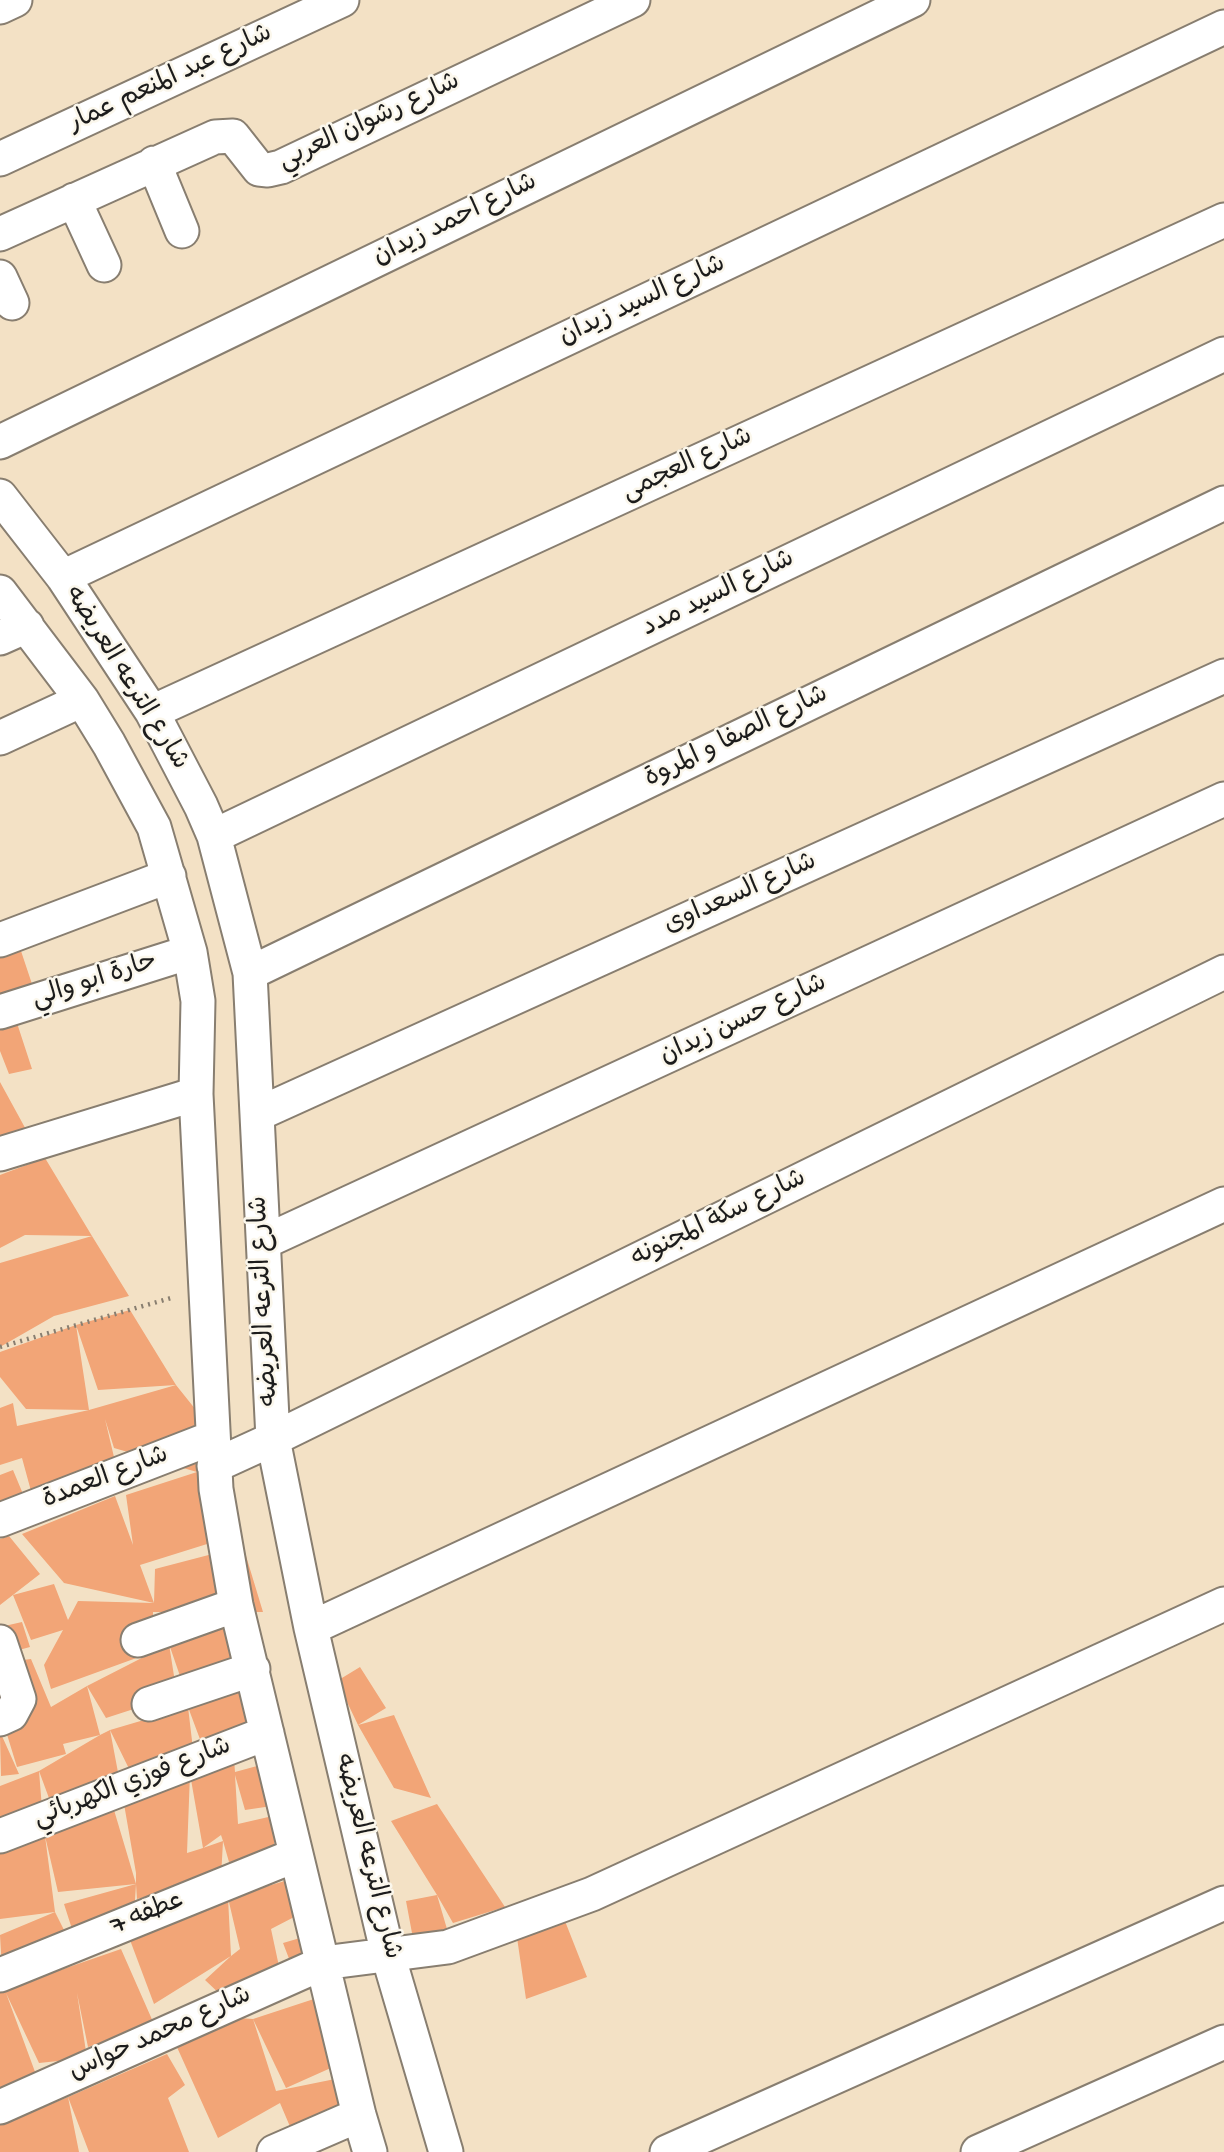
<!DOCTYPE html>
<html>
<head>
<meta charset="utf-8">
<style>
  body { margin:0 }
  canvas { display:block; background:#f3e1c5 }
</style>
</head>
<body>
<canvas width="1224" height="2152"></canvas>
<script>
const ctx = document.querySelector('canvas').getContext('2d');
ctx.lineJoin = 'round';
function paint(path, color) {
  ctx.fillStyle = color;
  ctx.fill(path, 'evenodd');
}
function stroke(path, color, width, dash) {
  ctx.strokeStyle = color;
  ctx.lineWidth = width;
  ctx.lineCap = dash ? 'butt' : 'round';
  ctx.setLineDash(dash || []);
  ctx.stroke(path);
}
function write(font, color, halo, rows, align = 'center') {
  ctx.font = font + ' "Gochi Hand","Playpen Sans Arabic",sans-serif';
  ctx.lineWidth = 5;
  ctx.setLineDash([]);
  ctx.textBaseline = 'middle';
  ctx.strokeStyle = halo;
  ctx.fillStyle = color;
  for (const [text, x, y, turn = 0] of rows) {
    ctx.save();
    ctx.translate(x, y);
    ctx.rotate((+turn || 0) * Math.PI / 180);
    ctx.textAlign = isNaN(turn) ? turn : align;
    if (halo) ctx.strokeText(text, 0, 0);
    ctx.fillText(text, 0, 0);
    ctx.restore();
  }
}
paint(new Path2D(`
  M19 945 36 996 0 1009V952Z
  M16 1020 32 1069 9 1074 0 1051V1024Z
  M0 1082 29 1135 0 1144Z
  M45 1158 92 1236 129 1296 54 1316 0 1347V1263L92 1236 25 1235 0 1248V1175Z
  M130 1310 176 1385 98 1390 76 1325 89 1410 176 1385 196 1410 197 1472 214 1466 239 1534 140 1565 154 1603 155 1569 243 1546 263 1612H153V1652L51 1689 44 1665 63 1630 31 1640 13 1595 54 1584 68 1620 78 1601 154 1603 64 1583 22 1534 115 1496 133 1545 126 1495 197 1472 114 1448 105 1419 118 1474 31 1491 22 1458 0 1465V1408L13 1403 17 1426 89 1410 26 1409 0 1377V1352L76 1325Z
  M13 1470 33 1518H0V1475Z
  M9 1536 40 1574 0 1605V1539Z
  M22 1622 30 1647 8 1653 0 1627Z
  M226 1624 237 1663 180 1676 169 1644Z
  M169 1644 177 1695 106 1718 87 1686Z
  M31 1659 51 1707 87 1686 100 1735 110 1730 188 1707 193 1749 136 1783 110 1730 124 1804 190 1774 187 1853 200 1849 223 1841 221 1835 203 1848 190 1774 233 1746 235 1772 279 1760 292 1803 245 1810 235 1775 238 1824 277 1815 273 1856 229 1862 223 1841 221 1878 137 1899 136 1884 134 1915 72 1929 64 1904 136 1884 58 1892 45 1836 55 1912 0 1919V1786L39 1771 100 1735 63 1744 66 1754 17 1767 5 1728 0 1731V1663ZM39 1771 60 1828 44 1833ZM124 1804 136 1873V1884L114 1810 80 1822Z
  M360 1667 386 1708 358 1725 337 1681Z
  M245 1683 258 1728 204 1750 188 1707Z
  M394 1715 431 1798 394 1788 358 1725Z
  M0 1736H2L19 1774 1 1776Z
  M437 1804 505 1907 453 1923 437 1895 452 1946 412 1933 406 1901 437 1895 391 1821Z
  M298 1877V1915L271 1929 280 1971 223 1997 205 1980 231 1956 154 2004 130 1940 228 1898 231 1956 240 1949 228 1898Z
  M55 1912 69 1940 2 1969 0 1935Z
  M563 1916 587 1977 526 1999 515 1924Z
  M307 1936 314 1958 293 1969 283 1943Z
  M121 1949 154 2024 88 2047 77 1993 87 2058 39 2063 6 1993 38 2080 0 2094V1991Z
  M323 1996 333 2067 286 2088 253 2019Z
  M239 2018 253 2019 276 2091 340 2078 347 2100 294 2136 280 2103 218 2138 176 2045Z
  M167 2054 185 2085 168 2098 189 2152H89L68 2097Z
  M68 2097 79 2152H0V2125Z`), '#f2a577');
const minor = new Path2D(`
  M0 7 15 0
  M0 159 342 0
  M154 163 182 231
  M74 200 104 265
  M0 234 215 137 233 136 259 169 268 170 281 167 633 0
  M0 277 12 303
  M0 442 913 0
  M0 496 63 577 152 712 201 806 214 836 250 973 273 1439 311 1628 388 1955 446 2152
  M63 577 1224 27
  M0 592 82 700 109 744 154 827 190 952 198 1001 196 1094 216 1489 236 1605 359 2115 370 2152
  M0 638 27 626
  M152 712 1224 220
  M0 738 82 700
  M214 836 1224 354
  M0 940 169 876
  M250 973 1224 503
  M0 1012 190 952
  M258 1114 1224 676
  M0 1154 196 1094
  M264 1242 1224 799
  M214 1466 273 1439 1224 972
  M0 1520 212 1438
  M311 1628 1224 1204
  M138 1640 236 1605
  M0 1642 19 1699 11 1714 0 1719
  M149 1704 253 1669
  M0 1836 267 1733
  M0 1975 296 1855
  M0 2107 323 1963 448 1947 592 1894 1224 1604
  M274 2152 359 2115
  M667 2152 1224 1903
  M978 2152 1224 2042`);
stroke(minor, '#887e70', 37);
stroke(new Path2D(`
  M0 1347 171 1298`), '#887e70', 4.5, [2, 5]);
stroke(minor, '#fff', 33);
write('26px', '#1c1c1c', '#fbf7ec', [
  ["شارع عبد المنعم عمار",171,80,-25],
  ["شارع رشوان العربي",370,123,-25],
  ["شارع احمد زيدان",456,221,-26],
  ["شارع السيد زيدان",643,302,-25],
  ["شارع العجمى",688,466,-25],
  ["شارع السيد مدد",719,595,-26],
  ["شارع الترعه العريضه",125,679,58],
  ["شارع الصفا و المروة",737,738,-26],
  ["شارع السعداوى",741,895,-24],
  ["حارة ابو والي",95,982,-18],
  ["شارع حسن زيدان",744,1021,-25],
  ["شارع سكة المجنونه",719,1220,-26],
  ["شارع الترعه العريضه",266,1301,-93],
  ["شارع العمدة",106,1479,-21],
  ["شارع فوزي الكهربائي",133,1784,-21],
  ["شارع الترعه العريضه",366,1857,76],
  ["عطفه 7",148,1915,-22],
  ["شارع محمد حواس",161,2035,-24]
]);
</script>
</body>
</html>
